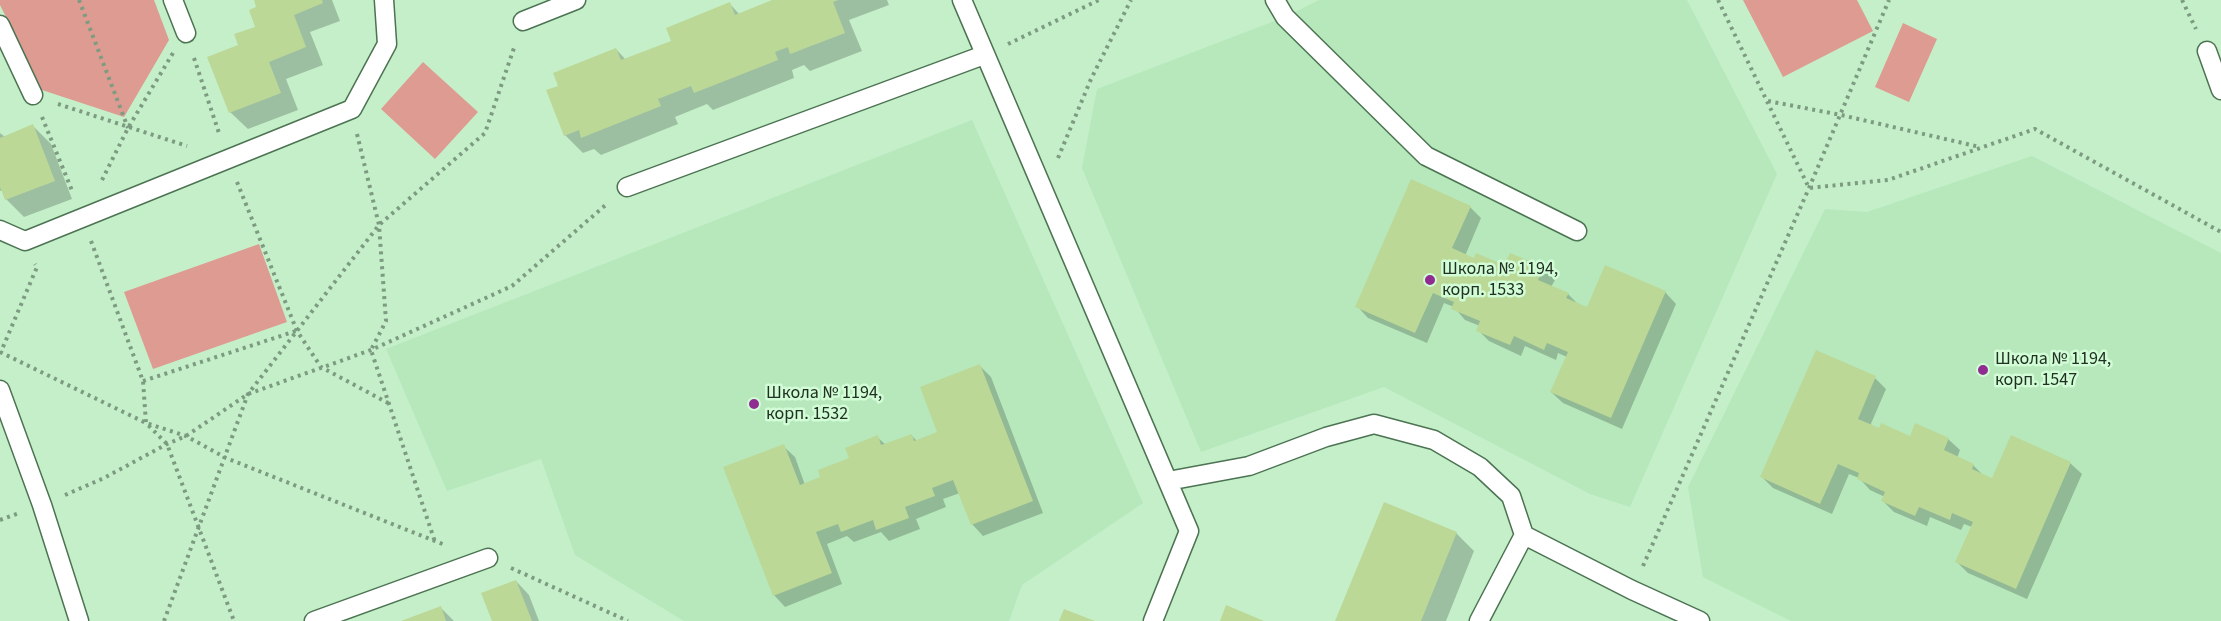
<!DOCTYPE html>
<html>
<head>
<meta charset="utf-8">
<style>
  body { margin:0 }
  canvas { display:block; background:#c4efc9 }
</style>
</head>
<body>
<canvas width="2221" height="621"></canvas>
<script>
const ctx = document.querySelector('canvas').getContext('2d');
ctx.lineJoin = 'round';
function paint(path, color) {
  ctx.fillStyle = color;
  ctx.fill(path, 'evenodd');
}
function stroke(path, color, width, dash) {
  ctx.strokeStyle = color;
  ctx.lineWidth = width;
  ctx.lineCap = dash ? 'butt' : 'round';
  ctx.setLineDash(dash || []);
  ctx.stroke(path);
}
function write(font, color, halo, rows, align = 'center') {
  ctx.font = font + ' "Source Sans 3",sans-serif';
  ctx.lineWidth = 5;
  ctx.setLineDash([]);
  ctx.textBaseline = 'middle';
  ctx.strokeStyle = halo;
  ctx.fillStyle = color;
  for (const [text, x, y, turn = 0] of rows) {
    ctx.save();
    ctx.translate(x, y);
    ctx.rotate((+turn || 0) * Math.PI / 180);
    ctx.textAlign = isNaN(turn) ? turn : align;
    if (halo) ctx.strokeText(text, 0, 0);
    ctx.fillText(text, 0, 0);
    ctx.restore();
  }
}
paint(new Path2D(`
  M1319 0H1687L1777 174 1630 507 1590 494 1384 387 1201 452 1082 168 1097 89 1285 17Z
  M972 120 1143 503 1022 585 1009 621H684L575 555 541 459 447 491 386 349Z
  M2032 156 2221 253V621H1791L1703 577 1688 487 1825 209 1867 212Z`), '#b6e8bc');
paint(new Path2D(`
  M0 0H154L169 40 124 117 42 90 0 5Z
  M1743 0H1857L1873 31 1783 77Z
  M1903 23 1937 39 1909 102 1875 87Z
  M423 62 478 112 435 159 381 109Z
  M259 244 287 322 153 369 124 292Z`), '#de9b92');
paint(new Path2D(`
  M255 0H332L340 21 310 32 323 65 286 79 298 110 248 129 230 112 240 46 257 28 258 8Z
  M777 0H887L889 5 849 20 862 51 810 71 804 65 792 70 794 78 713 110 707 104 675 117 678 124 601 155 594 149 583 153 565 135 560 87 616 49 626 60 673 42 730 4 740 15Z
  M33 126 51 144 72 199 24 217 6 199 3 190 0 191V133L5 137Z
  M1470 207 1481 218 1465 256 1505 267 1543 268 1555 280 1551 287 1568 294 1579 305 1588 309 1665 292 1676 304 1622 429 1563 403 1551 392 1567 357 1558 353 1556 360 1525 346 1521 356 1489 341 1478 330 1480 326 1465 320 1454 307 1444 303 1427 343 1368 318 1357 306Z
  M980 366 991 377 1043 513 983 536 972 524 960 493 943 499 946 507 916 519 920 529 889 541 881 532 854 542 847 536 827 544 842 584 785 607 774 595 783 446 795 457 805 485 822 478 877 437 886 445 911 435 917 441 939 433Z
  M1875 378 1886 389 1870 426 1910 438 1948 439 1960 450 1957 458 1973 465 1984 476 1993 480 2070 463 2082 474 2027 599 1968 573 1957 562 1972 527 1964 524 1961 530 1930 517 1927 526 1894 512 1883 501 1885 497 1870 490 1859 478 1849 474 1832 514 1773 488 1762 477Z
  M1456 533 1474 551 1446 621H1337Z
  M516 581 529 595 539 621H493Z
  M440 607 454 621H405Z`), '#0003');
paint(new Path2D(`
  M254 0H322L323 3 294 15 306 47 269 62 281 93 229 113 207 57 238 45 234 34 255 27 249 10 256 7Z
  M772 0H838L833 2 845 33 790 54 788 47 775 52 778 60 694 93 691 86 658 99 661 106 581 138 579 130 564 136 546 90 558 86 553 73 616 48 621 60 671 41 666 28 730 2 735 15Z
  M33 124 55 181 5 200 0 187V138Z
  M1411 179 1471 206 1452 248 1474 258 1476 253 1504 265 1510 253 1544 267 1538 280 1569 293 1566 298 1587 307 1605 265 1666 291 1611 418 1550 392 1568 352 1547 343 1544 350 1514 336 1510 345 1476 331 1480 321 1451 309 1454 302 1433 293 1415 333 1355 307Z
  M1816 350 1876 376 1858 419 1879 428 1881 423 1910 436 1915 423 1949 438 1944 450 1974 464 1972 469 1992 478 2011 435 2071 462 2016 589 1955 562 1973 522 1952 513 1950 520 1919 507 1915 516 1881 501 1885 492 1857 479 1859 473 1838 464 1820 504 1760 477Z
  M980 364 1033 501 971 525 953 480 932 488 935 496 905 507 909 518 876 530 873 520 841 532 838 524 816 532 832 573 773 596 723 467 784 444 800 485 820 477 818 470 849 458 845 448 878 435 881 445 912 434 914 441 937 432 920 387Z
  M1384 502 1457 532 1421 621H1335Z
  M516 580 532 621H492L481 593Z
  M1226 605 1264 621H1220Z
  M441 606 446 621H401Z
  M1064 609 1095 621H1059Z`), '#bbd897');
const service = new Path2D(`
  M173 0 186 33
  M962 0 1189 531 1153 621
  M1275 0 1285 17 1426 156 1577 231
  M523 21 576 0
  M0 25 33 95
  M2207 51 2221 90
  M627 187 984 55
  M0 230 25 241 352 109 387 44 384 0
  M0 390 42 505 79 621
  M1168 481 1249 466 1326 437 1374 424 1434 440 1480 467 1511 496 1524 535 1479 621
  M1524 535 1632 590 1700 621
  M314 621 488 558`);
stroke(service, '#4c7352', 21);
stroke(new Path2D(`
  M79 0 128 128
  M1718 0 1809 188 1888 180 2035 129 2221 232
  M2182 0 2196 29
  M1008 44 1099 0
  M194 58 220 136
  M1768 101 1841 115 1980 147
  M58 104 187 146
  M42 117 73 193
  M357 134 379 225 386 321 371 350 435 542
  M1058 158 1091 79 1131 0
  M102 180 128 128 173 53
  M237 182 297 331 321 367 388 403
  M91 241 143 381 146 423 167 444 234 621
  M0 352 146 423 186 436 226 458 445 545
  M0 354 37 267 35 264
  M143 381 296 331
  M65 495 104 478 167 444 186 436 248 394 371 350 512 286 608 203
  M0 520 19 513
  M1643 566 1809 188 1889 0
  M511 568 628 621
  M164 621 248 394 379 225 485 133 515 45`), '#7c9b80', 4, [3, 4.5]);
stroke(service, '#fff', 18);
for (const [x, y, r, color] of [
  [1430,280,6,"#902b91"],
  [1983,370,6,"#902b91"],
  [754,404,6,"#902b91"]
]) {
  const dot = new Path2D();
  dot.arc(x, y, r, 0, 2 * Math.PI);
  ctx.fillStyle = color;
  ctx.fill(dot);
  stroke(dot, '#d1fcd6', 2);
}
write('18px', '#203122', '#d1fcd6', [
  ["Школа № 1194,",1442,270],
  ["корп. 1533",1442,291],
  ["Школа № 1194,",1995,360],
  ["корп. 1547",1995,381],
  ["Школа № 1194,",766,394],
  ["корп. 1532",766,415]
], 'left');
</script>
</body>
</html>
